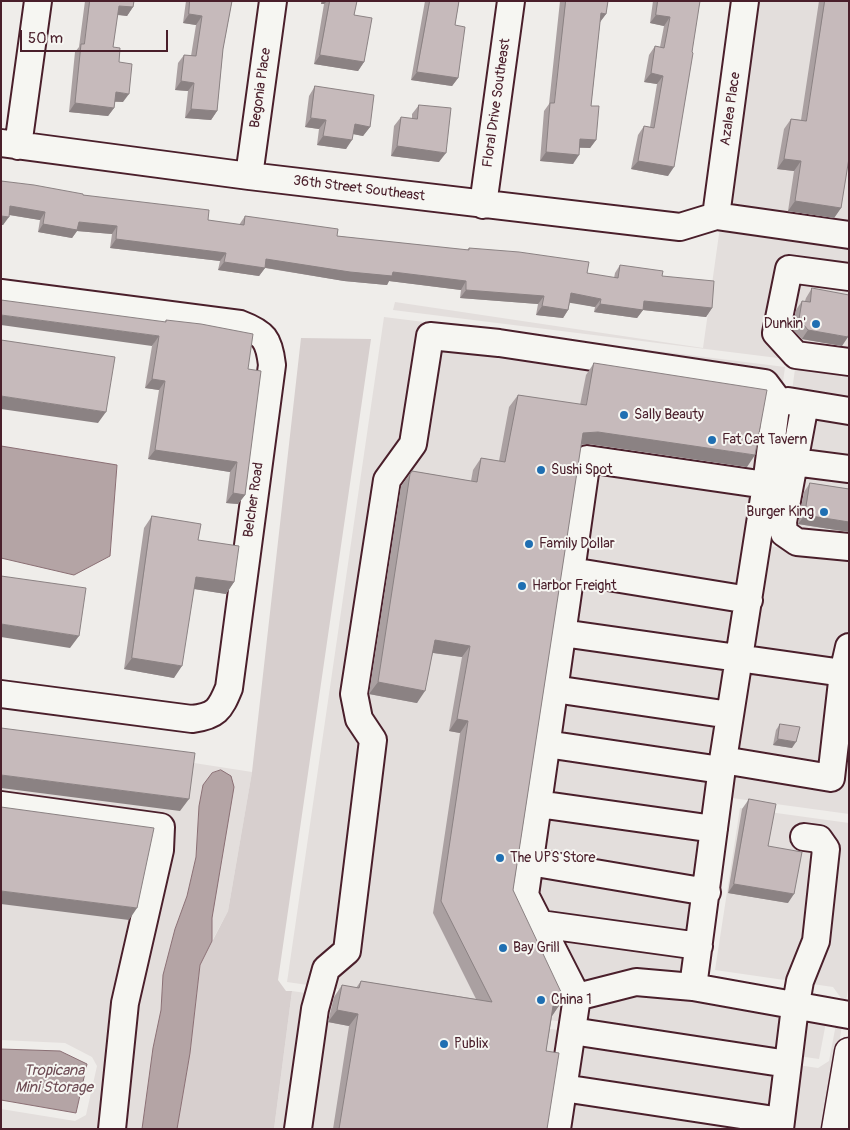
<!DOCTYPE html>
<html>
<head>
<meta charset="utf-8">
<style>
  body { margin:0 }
  #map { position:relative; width:850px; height:1130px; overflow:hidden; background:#efedea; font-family:Pangolin,sans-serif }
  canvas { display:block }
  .frame { position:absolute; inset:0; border:2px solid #4a1f2b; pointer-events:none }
  .scale { position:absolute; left:20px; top:30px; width:148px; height:22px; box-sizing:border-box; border:2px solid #4a1f2b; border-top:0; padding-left:6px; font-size:15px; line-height:18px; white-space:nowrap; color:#4a1f2b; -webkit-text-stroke:4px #f6f6f2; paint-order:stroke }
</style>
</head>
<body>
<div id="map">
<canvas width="850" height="1130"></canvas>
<div class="frame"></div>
<div class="scale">50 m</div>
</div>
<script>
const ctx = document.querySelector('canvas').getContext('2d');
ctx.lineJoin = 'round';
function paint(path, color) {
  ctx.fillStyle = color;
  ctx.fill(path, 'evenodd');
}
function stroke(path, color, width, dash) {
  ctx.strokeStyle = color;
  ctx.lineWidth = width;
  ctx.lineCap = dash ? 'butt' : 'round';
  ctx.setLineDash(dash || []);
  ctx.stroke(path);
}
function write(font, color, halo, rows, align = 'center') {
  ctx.font = font + ' Pangolin,sans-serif';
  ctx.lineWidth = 4;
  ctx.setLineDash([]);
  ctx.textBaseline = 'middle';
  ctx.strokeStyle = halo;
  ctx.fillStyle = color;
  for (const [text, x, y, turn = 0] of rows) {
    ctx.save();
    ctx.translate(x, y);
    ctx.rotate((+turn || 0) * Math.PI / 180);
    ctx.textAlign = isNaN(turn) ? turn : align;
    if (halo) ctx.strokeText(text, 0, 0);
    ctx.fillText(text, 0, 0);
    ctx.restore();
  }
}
paint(new Path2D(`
  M757 1H849V224L729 208Z
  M720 227 849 245V548L772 538 795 369 786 359 393 310 395 302 703 348Z
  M384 317 785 367 761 545 849 556V814L732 798 704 977 831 996 819 1059 287 982Z
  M1 733 252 772 228 911 212 941 203 785 199 806 196 857 187 896 175 929 163 975 161 1010 153 1048 142 1129H1V1109L75 1121 86 1115 97 1066 92 1057 65 1043 1 1040Z
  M740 808 849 823V983L825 1129H274L292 991 818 1068 829 1061 841 998 833 987 715 970Z`), '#e3dedc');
paint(new Path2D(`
  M301 338 371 339 278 980 286 991H292L274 1129H177L190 1053 200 965 228 911 252 772Z`), '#d7cfce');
const water = new Path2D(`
  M1 446 117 465 110 556 74 575 1 558Z
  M221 770 231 776 234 787 212 918V941L200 965 190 1053 177 1129H142L153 1048 161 1010 163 975 175 929 187 896 196 857 199 806 203 785 212 773Z
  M1 1049 60 1051 87 1064 76 1113 1 1100Z`);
paint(water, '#b4a4a5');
stroke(water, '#8a6f74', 1);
const minor = new Path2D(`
  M1 143 249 176 680 227 716 216 849 235
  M18 146 38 1
  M249 176 273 1
  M483 205 511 1
  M716 216 745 1
  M849 277 789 269 776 333 796 355 849 362
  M1 293 240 324C264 333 269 339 272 365L229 688C220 710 216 716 192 719L1 694
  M788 401 849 411
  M805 404 783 522 784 533 797 542 849 547
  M794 462 849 469
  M766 485 723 760 831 778 843 673H849
  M571 571 749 600
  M562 633 843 673 849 647
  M554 689 730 715
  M546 744 721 770
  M723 760 693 987 849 1015
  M538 804 714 829
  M1 805 161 827 160 850 125 1003 112 1129
  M530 862 707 892
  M540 924 699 946
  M577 997 636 982 693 987
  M572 1031 788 1064
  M563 1088 781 1121
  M298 1129 315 1009 326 969 347 951 373 740 359 719 354 694 387 480 413 444 430 336 499 343 765 383 777 399 766 485 587 459 525 895 577 997 557 1129
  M780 1129 794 1015 800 981 816 941 826 849 819 839 804 837`);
const major = new Path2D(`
  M836 1129 849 1052`);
stroke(minor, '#4a1f2b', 30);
stroke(major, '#4a1f2b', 31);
stroke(minor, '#f6f6f2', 26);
stroke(major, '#f6f6f2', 28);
paint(new Path2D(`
  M85 1H134L133 7 127 16 117 15 113 47 123 102H115L114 108 108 116 69 112 75 52 79 47Z
  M186 1H232L223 49 217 111 211 120 185 118 188 91 175 90 178 63 184 55 191 56 196 25 183 23Z
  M321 1H357L354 15 364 62 358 71 314 64 324 4H321Z
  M425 1H459L455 25 458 78 452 86 411 80Z
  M560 1H608L606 14 600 22 591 106 596 140 590 148H579L573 164 540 161 544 111 549 104Z
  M653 1H700L668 176 631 169 638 135 644 126 650 127 657 84 644 82 649 55 655 46 660 47 664 26 650 23Z
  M819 1H849L841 208 834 218 788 211 794 171 777 169 784 129 791 119 801 120Z
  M315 86 370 127 363 136 353 134 346 149 317 145 319 129 305 127 309 96Z
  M419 105 439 162 391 156 394 126 401 117 412 119V114Z
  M1 181 83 195 208 220 239 225 245 216 337 236 467 250 469 248 587 273 614 278 615 273 620 265 662 276 712 308 706 317 643 310 637 318 594 312 595 307 570 302 568 310 563 318 536 315 538 304 460 298 461 290 389 281 387 285 344 281 265 268 259 276 218 270 220 261 110 248 112 234 77 231 72 238 38 232 40 220 9 215 3 225Z
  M812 288 842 346 802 339 792 329 796 310 802 301H805L806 298Z
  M166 320 248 369 245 495 238 504 226 503 230 472 148 459 159 390 145 388 152 346Z
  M594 363 747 467 589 444H581L513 890 558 1007 552 1016 546 1051 547 1129H333L349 1026 328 1022 334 997 342 985 356 988 361 981 476 999 433 913 460 733 449 731 462 657 433 653 417 703 369 694 401 486 412 471 471 481 473 470 481 458 499 461 509 407 518 395 580 405 586 375Z
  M810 483 849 489V532L798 524 804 492Z
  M152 516 198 540 234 582 226 594 194 589 174 678 124 669 144 528Z
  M780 724 792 748 773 745 776 730Z
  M749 799 768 846 788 903 728 893 742 809Z`), '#aaa0a1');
paint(new Path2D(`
  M323 1H327L324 4H321Z
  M119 6 133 7 127 16 113 14Z
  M601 13 606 14 600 22H594Z
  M189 14 202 16 196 25 183 23Z
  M656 15 670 17 664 26 650 23Z
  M320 55 364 62 358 71 314 64Z
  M417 72 458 78 452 86 411 80Z
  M651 73 663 76 657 84 644 82Z
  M181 81 194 83 188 91 175 90Z
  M116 92 129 94 123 102 110 101Z
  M75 103 114 108 108 116 69 112Z
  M191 109 217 111 211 120 185 118Z
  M311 118 326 120 319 129 305 127Z
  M355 124 370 127 363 136 348 133Z
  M323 136 352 140 346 149 317 145Z
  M580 139 596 140 590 148 574 147Z
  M397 146 446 153 439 162 391 156Z
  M546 152 579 155 573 164 540 161Z
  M784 159 801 161 794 171 777 169Z
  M638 161 674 167 668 176 631 169Z
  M795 201 841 208 834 218 788 211Z
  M10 206 45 212 40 220 4 214Z
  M1 216 9 217 3 225H1Z
  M79 222 117 226 112 234 77 231 72 238 38 232 43 224Z
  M116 239 226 253 220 261 110 248Z
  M266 259 393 272 466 281 461 290 389 281 387 285 344 281 261 267Z
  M224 262 265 268 259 276 218 270Z
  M466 290 544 296 538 304 460 298Z
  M571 293 601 299 595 307 565 302Z
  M644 301 712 308 706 317 643 310 637 318 594 312 600 304Z
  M542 306 568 310 563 318 536 315Z
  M1 315 159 336 152 346 1 325Z
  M808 330 848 337 842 346 802 339Z
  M152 379 165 381 159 390 145 388Z
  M1 396 106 412 98 423 1 409Z
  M598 432 755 455 747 467 589 444 574 445 583 433Z
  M155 450 237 462 230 472 148 459Z
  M233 493 245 495 238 504 226 503Z
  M805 515 849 522V532L798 524Z
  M196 577 234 582 226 594 188 588Z
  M1 624 79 636 70 648 1 637Z
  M435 640 470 646 462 657 427 652Z
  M132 658 182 666 174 678 124 669Z
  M378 682 425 691 417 703 369 694Z
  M457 719 468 721 460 733 449 731Z
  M778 739 796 742 792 748 773 745Z
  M1 775 189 799 180 811 1 788Z
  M734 884 794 894 788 903 728 893Z
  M1 891 137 908 129 920 1 904Z
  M553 1006 558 1007 550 1019Z
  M337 1010 358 1014 349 1026 328 1022Z`), '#8b8283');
const building = new Path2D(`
  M90 1H134L133 7 119 6 113 47 120 48 119 62 132 64 129 94 116 92 114 108 75 103 81 44H84Z
  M190 1H232L223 49 217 111 191 109 194 83 181 81 184 55 196 56 202 16 189 14Z
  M330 1H357L354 15 372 18 364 62 320 55Z
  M430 1H459L455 25 465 27 458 78 417 72Z
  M566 1H608L606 14 601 13 591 106H599L596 140 580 139 579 155 546 152 550 103H554Z
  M658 1H700L692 52 693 53 674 167 638 161 644 126 654 128 663 76 651 73 655 46 664 48 670 17 656 15Z
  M825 1H849V158L841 208 795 201 801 161 784 159 791 119 806 121Z
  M315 86 374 95 370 127 355 124 352 140 323 136 326 120 311 118Z
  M419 105 451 108 446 153 397 146 401 117 417 119Z
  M1 181 34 185 83 194V195L209 210 208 220 244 225 245 216 338 229 337 236 469 250V248L519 252 589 262 587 273 618 278 620 265 663 271 662 276 714 281 712 308 644 301 643 310 600 304 601 299 571 293 568 310 542 306 544 296 466 290V281L393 272 392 276 350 272 266 259 265 268 224 262 226 253 116 239 117 226 79 222 77 230 43 224 45 212 10 206 9 217 1 216Z
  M812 288 849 295V332L848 337 808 330 799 319 802 301 810 302Z
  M1 300 166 322V320L201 324 253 334 248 369 261 371 245 495 233 493 237 462 155 450 165 381 152 379 159 336 1 315Z
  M1 340 115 357 106 412 1 396Z
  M594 363 767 390 755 455 598 432 583 433 513 890 561 992 558 1007 553 1006 546 1051 559 1053 547 1129H339L358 1014 337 1010 342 985 359 988 361 981 492 1002 441 901 468 721 457 719 470 646 435 640 425 691 378 682 410 474 412 471 477 482 481 458 505 462 518 395 586 405Z
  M810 483 849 489V522L805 515Z
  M152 516 201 524 198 540 239 546 234 582 196 577 182 666 132 658Z
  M1 576 86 588 79 636 1 624Z
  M780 724 800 727 796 742 778 739Z
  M1 728 195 753 189 799 1 775Z
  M749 799 776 804 768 846 802 852 794 894 734 884Z
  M1 807 154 828 137 908 1 891Z`);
paint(building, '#c6babb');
stroke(building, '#8b8283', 1);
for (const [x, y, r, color] of [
  [816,324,5,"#1f6fb2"],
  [624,415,5,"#1f6fb2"],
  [712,440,5,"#1f6fb2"],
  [541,470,5,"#1f6fb2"],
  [824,512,5,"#1f6fb2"],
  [529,544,5,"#1f6fb2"],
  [522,586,5,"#1f6fb2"],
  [500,858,5,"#1f6fb2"],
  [503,948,5,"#1f6fb2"],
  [541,1000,5,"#1f6fb2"],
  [444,1044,5,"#1f6fb2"]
]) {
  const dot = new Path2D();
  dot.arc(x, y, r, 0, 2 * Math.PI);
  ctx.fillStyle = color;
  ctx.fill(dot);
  stroke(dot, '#f6f6f2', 2);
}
write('14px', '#4a1f2b', '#f6f6f2', [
  ["Begonia Place",261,88,-82],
  ["Floral Drive Southeast",497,103,-82],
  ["Azalea Place",731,109,-82],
  ["36th Street Southeast",359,189,7],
  ["Belcher Road",254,500,-82]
]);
write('14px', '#4a1f2b', '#f6f6f2', [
  ["Dunkin'",806,324,"right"],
  ["Sally Beauty",634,415],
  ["Fat Cat Tavern",722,440],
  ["Sushi Spot",551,470],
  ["Burger King",814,512,"right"],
  ["Family Dollar",539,544],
  ["Harbor Freight",532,586],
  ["The UPS Store",510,858],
  ["Bay Grill",513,948],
  ["China 1",551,1000],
  ["Publix",454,1044]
], 'left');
write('italic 15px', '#6f4e56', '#f6f6f2', [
  ["Tropicana",54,1071],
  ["Mini Storage",54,1088]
]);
</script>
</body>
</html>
